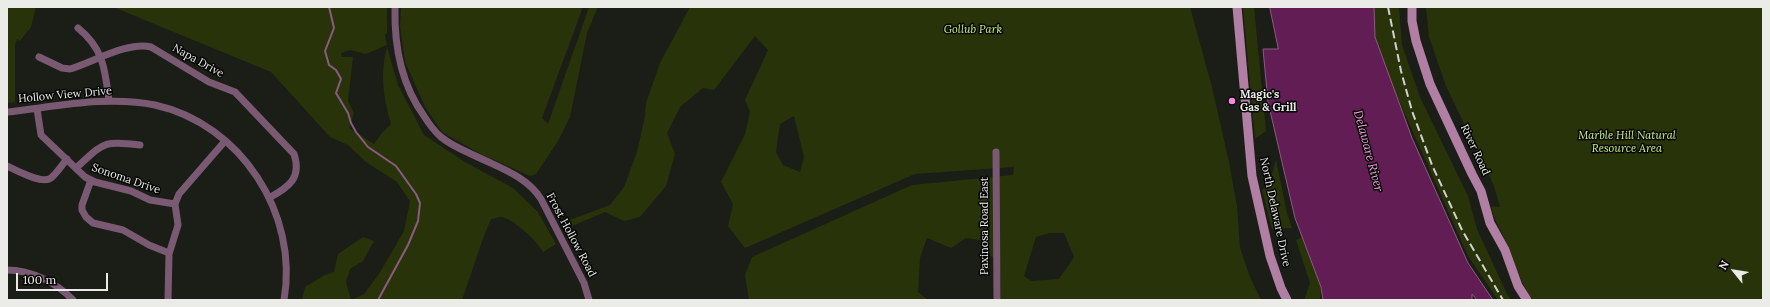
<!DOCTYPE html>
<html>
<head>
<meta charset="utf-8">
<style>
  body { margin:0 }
  #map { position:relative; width:1770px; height:307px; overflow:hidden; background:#1b1d17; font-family:Lora,serif }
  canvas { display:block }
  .frame { position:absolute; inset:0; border:8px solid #ebece8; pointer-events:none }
  .north { position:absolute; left:1714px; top:251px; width:40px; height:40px; -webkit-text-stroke:3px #060705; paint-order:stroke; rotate:300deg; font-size:11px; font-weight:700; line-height:16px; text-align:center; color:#ebece8 }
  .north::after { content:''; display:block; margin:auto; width:14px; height:18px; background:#ebece8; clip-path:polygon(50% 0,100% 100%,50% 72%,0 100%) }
  .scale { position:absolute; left:16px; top:273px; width:92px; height:18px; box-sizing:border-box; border:2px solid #ebece8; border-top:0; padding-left:5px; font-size:12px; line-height:14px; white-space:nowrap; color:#ebece8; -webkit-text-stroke:3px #060705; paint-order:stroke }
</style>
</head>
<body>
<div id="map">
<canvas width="1770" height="307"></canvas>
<div class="frame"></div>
<div class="north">N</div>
<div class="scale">100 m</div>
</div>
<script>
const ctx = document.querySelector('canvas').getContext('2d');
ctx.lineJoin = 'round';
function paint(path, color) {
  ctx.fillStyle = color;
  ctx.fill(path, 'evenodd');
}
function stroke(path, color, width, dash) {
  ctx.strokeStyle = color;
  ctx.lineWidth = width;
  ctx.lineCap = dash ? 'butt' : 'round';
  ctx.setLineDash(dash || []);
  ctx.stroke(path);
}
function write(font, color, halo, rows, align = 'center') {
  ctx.font = font + ' Lora,serif';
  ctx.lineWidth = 3;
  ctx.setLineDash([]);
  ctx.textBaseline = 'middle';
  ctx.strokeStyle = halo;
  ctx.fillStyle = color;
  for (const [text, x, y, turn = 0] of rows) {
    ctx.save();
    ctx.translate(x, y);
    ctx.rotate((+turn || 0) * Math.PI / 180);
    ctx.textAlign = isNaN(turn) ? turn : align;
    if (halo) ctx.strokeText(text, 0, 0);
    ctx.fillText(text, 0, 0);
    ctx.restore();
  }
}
paint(new Path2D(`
  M7 7H36L31 27 20 41 17 39 15 45V102L7 103Z
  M113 7H387V33L385 35 387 45 366 54 350 50 341 53 342 57H353L348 101 354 113 349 128 374 144 382 133 391 124C383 98 380 73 387 47L398 85 424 135 465 162 513 188 538 212 556 244 543 252C538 242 513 218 501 217 498 217 494 219 491 219L485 233 462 300H352L364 294 379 274 404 231 410 201 397 182 366 162 348 145 330 137 271 72Z
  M401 7H583L542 118 548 124 589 7H598L587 33 570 117 558 141 536 174 530 176 479 153 442 132 425 107 405 62 400 27Z
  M690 7H1190L1212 87 1229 162 1237 206 1240 248 1250 277 1261 300H1001L1000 260 991 256 980 240 966 238 951 248 927 238 920 258 918 292 928 300H749L745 275 752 257 912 185 1013 175 1014 167 915 174 745 248 728 226 733 204 721 182 745 134 750 112 745 100 768 50 755 36 714 90 703 88 680 107 667 133 675 154 666 186 640 217 624 221 605 212 572 226 567 221 610 205 624 187 637 152 645 116 646 103 660 63ZM794 116 804 157 800 172 783 165 776 152 780 124ZM1050 233H1064L1074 257 1059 279 1031 281 1024 276 1036 237Z
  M1243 7H1254L1266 131 1255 139Z
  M1367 7H1399L1402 45 1420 97 1468 196 1477 229 1506 292 1511 300H1498L1468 256 1380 58Z
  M1426 7H1763V300H1533C1521 284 1516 267 1509 249 1504 234 1494 222 1491 206L1500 207 1494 186 1446 86 1429 37Z
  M1276 160 1287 213 1292 228 1272 229 1262 190 1269 185Z
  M363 237 374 241 363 261 350 269 346 282 351 300H302L305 287 325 275 334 272 338 254Z
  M1302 237 1321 287 1320 300H1304L1310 283 1296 240Z`), '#28330a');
const water = new Path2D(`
  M1270 7H1374L1375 37 1412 138 1468 263 1493 300H1477L1472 294V300H1323L1321 287 1295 218 1268 102 1263 49H1278Z`);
paint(water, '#611d54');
stroke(water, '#8a5b80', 1);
stroke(new Path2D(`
  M329 7 334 28 325 51 329 65 336 70 341 79 336 93 348 113 351 123 356 132 368 147 396 166 416 194 420 203 418 221 408 245 378 300`), '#8a5b80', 2);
stroke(new Path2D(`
  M395 7C394 46 401 84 424 116 429 124 434 131 441 137 453 147 468 152 482 159 503 169 528 178 541 199L584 283 589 300
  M78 28C104 49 105 70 109 101
  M39 57 62 68 70 69C93 62 129 41 151 47L209 82 235 92 294 154C302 178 289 187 269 198
  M37 109 41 135 85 177 95 182 131 191 150 200 175 204
  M7 112C54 107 108 95 155 105 241 124 299 214 284 300
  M996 152 997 300
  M7 166C16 170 42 185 51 178 57 173 62 165 67 159
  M76 168C104 143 102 140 140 145
  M91 180 82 205V210L86 217 93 223 123 230 149 245 169 253
  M7 270C31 270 57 283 73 300
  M168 300 169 254 178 225 175 204 179 194 225 141`), '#7a5a72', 7);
stroke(new Path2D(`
  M1237 7 1252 176 1270 256 1281 288 1287 300
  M1412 7V21L1416 41 1430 84 1472 174 1481 191 1490 223 1505 250 1518 286 1527 300`), '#b17ea4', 9);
stroke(new Path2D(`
  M1388 7 1401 71 1412 111 1432 165 1462 230 1503 300`), '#d1d2ce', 2, [8, 4]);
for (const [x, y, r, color] of [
  [1232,101,4,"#fd86e2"]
]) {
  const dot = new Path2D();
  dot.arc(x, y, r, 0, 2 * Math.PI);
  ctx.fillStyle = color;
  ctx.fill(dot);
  stroke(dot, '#060705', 1.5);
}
write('italic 11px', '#cff37d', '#060705', [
  ["Gollub Park",973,30],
  ["Marble Hill Natural",1627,136],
  ["Resource Area",1627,149]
]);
write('11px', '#ebece8', '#060705', [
  ["Napa Drive",198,61,29],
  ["Hollow View Drive",65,95,-5],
  ["River Road",1475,150,65],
  ["Sonoma Drive",126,179,19],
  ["North Delaware Drive",1275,212,78],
  ["Paxinosa Road East",985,226,-90],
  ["Frost Hollow Road",571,235,62]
]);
write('bold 11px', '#ebece8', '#060705', [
  ["Magic's",1240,95],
  ["Gas & Grill",1240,108]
], 'left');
write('italic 12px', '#f5a6e1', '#060705', [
  ["Delaware River",1368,151,75]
]);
</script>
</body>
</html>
